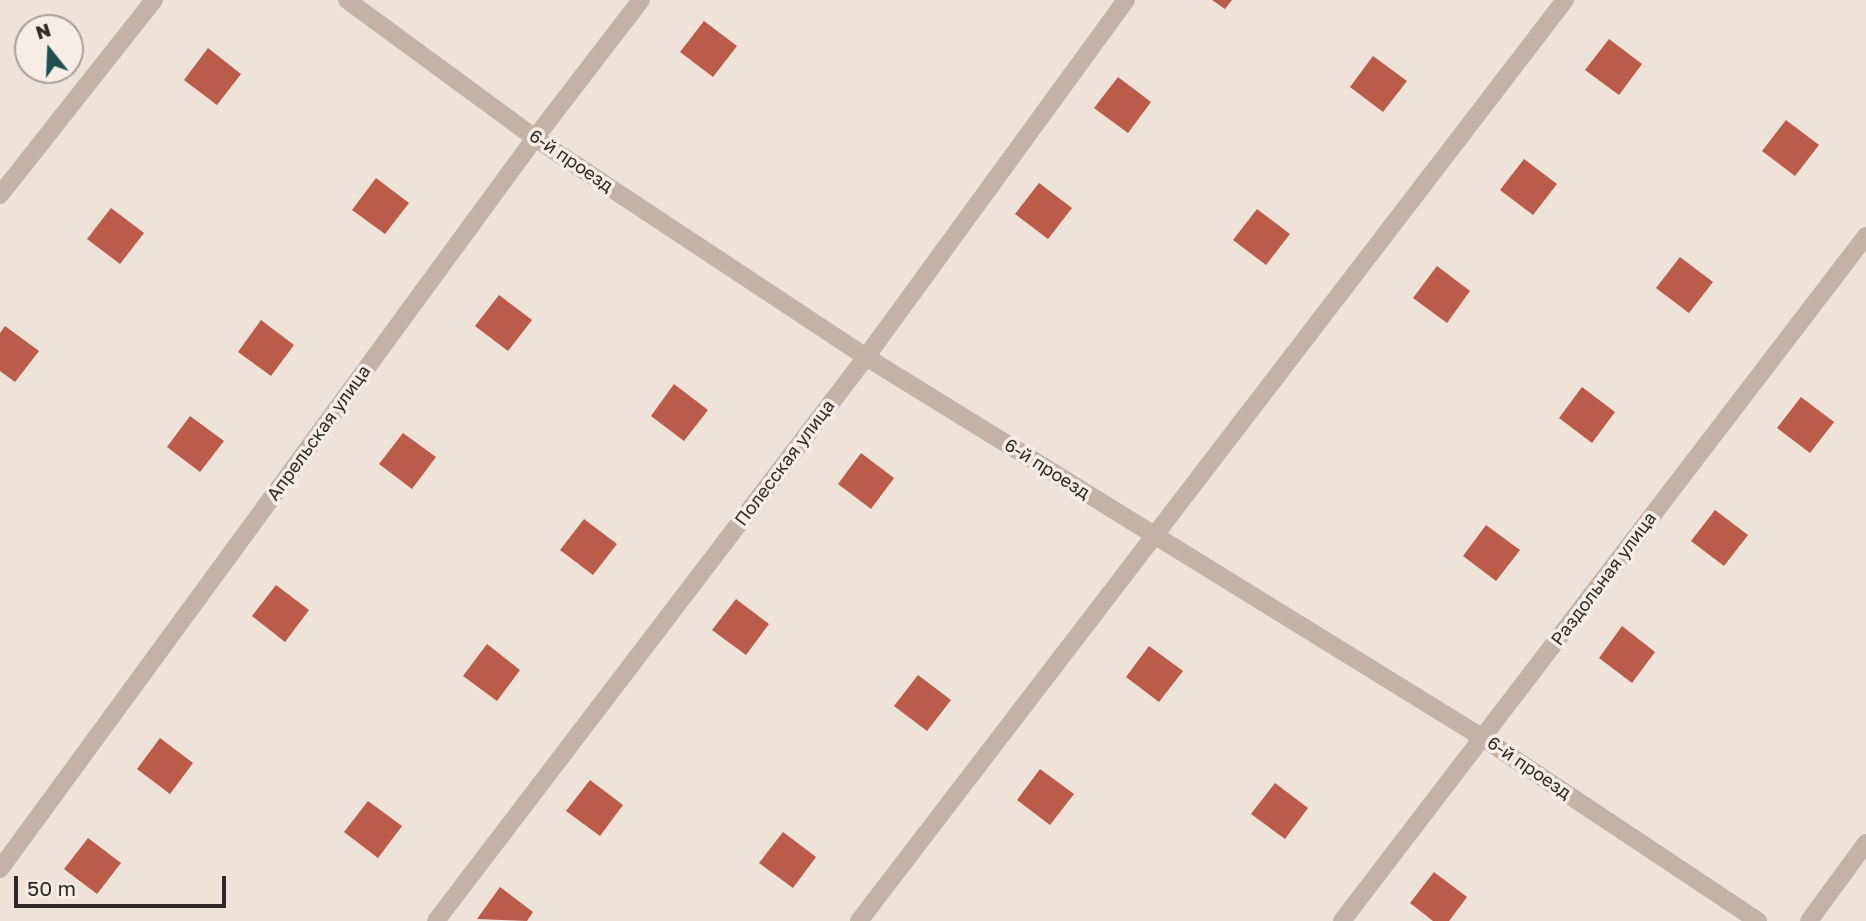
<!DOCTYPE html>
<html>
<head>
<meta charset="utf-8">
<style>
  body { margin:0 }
  #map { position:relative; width:1866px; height:921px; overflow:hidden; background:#eee2d9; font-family:"Golos Text",sans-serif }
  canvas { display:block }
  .north { position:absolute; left:14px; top:14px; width:70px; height:70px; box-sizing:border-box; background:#f7ede4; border:2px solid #a89f98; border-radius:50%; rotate:342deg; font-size:19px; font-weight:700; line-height:28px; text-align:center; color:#322926 }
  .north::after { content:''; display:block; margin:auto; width:24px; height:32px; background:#20504f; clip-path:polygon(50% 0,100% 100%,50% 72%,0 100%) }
  .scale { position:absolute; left:14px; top:876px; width:212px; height:32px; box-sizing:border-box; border:4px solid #322926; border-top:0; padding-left:9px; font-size:21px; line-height:24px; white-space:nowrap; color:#322926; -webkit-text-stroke:5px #f7ede4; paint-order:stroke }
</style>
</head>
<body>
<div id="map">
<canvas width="1866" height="921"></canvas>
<div class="north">N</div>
<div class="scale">50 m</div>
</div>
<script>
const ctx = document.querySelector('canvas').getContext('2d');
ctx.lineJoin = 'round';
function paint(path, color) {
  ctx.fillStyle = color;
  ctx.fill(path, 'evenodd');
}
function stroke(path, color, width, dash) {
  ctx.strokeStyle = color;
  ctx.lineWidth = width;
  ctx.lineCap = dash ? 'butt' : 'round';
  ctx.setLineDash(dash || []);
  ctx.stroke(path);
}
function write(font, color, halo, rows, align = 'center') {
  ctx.font = font + ' "Golos Text",sans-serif';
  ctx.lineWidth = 7;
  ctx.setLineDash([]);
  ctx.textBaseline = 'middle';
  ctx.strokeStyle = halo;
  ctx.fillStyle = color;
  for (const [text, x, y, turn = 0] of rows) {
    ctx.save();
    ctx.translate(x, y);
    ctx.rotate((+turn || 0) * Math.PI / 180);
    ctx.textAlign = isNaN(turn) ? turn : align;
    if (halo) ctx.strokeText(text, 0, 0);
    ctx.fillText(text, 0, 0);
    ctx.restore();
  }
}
paint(new Path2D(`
  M1212 0H1232L1225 9Z
  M704 21 737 46 713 77 680 52Z
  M1609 39 1642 64 1619 95 1585 70Z
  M208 48 241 74 217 105 184 80Z
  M1373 56 1407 81 1383 112 1350 87Z
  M1118 77 1151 102 1128 133 1094 108Z
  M1786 120 1819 145 1795 176 1762 151Z
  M1524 159 1557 184 1533 215 1500 190Z
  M376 178 409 203 385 234 352 210Z
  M1039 183 1072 208 1048 239 1015 214Z
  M111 208 144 233 120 264 87 239Z
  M1257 209 1290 234 1266 265 1233 240Z
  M1680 257 1713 282 1689 313 1656 288Z
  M1437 266 1470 291 1447 323 1413 298Z
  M499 295 532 320 508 351 475 326Z
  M261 320 294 345 271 376 238 352Z
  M5 326 39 351 15 382 0 371V333Z
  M674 384 708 410 684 441 651 416Z
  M1582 387 1615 412 1592 443 1559 418Z
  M1801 397 1834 422 1810 453 1777 428Z
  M190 416 224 441 200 472 167 447Z
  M403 433 436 457 412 489 379 464Z
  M861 453 894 478 871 509 838 484Z
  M1715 510 1748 535 1724 566 1691 541Z
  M584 519 617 544 593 575 560 550Z
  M1486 525 1520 550 1496 581 1463 556Z
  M276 585 309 610 285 642 252 616Z
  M736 599 769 624 746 655 712 630Z
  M1622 626 1655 652 1632 683 1599 658Z
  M487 644 520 670 497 701 463 676Z
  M1149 646 1183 671 1159 702 1126 677Z
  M918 675 951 700 927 731 894 706Z
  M160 738 193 763 170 794 137 769Z
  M1040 769 1074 794 1050 825 1017 800Z
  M590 780 623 805 600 836 566 811Z
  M1275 783 1308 808 1285 839 1251 814Z
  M368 801 402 826 378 858 344 832Z
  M783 832 816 857 793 888 759 863Z
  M88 838 121 863 97 894 64 869Z
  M1434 872 1467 897 1449 921H1433L1410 903Z
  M500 887 533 912 527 921 477 919Z`), '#bb5c4a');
stroke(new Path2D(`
  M347 0 535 138 866 357 1483 738 1758 921
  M0 195 154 0
  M0 869 535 138 641 0
  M436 921 866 357 1126 0
  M859 921 1565 0
  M1342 921 1866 236
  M1809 921 1866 843`), '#c5b2a6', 18);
write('18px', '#322926', '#f7ede4', [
  ["6-й проезд",571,161,34],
  ["Апрельская улица",319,433,-54],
  ["Полесская улица",785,463,-53],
  ["6-й проезд",1047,469,32],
  ["Раздольная улица",1604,579,-53],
  ["6-й проезд",1529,768,34]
]);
</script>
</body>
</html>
